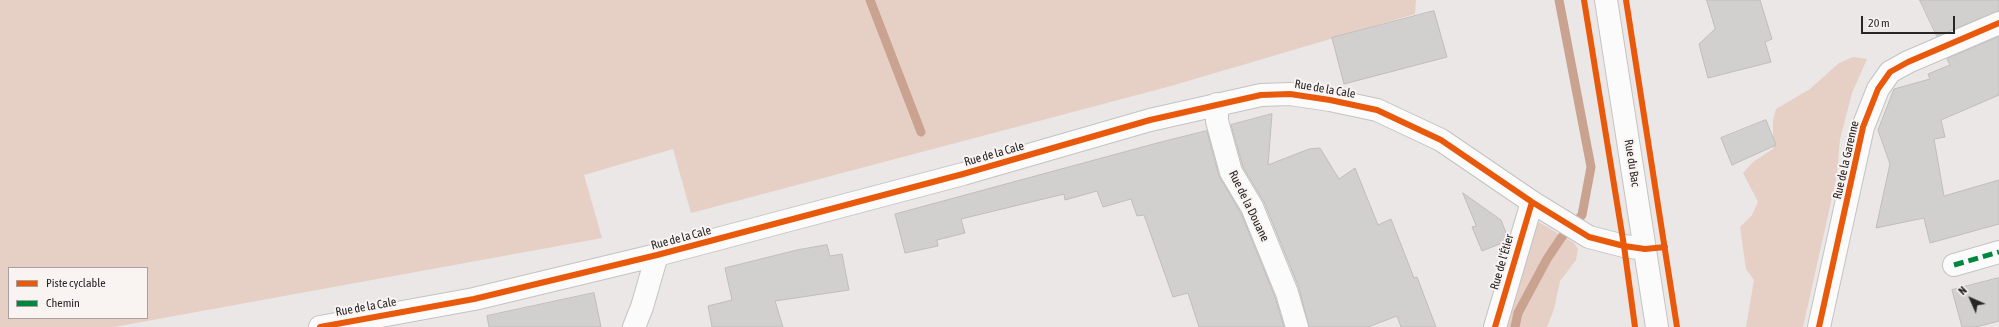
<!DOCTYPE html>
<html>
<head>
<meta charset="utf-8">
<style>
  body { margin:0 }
  #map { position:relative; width:1999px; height:327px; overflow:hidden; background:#eae7e6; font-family:"Asap Condensed",sans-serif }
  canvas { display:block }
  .legend { position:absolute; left:8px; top:267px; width:140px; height:52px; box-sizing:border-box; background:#f9f3f1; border:1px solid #a6a1a0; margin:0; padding:5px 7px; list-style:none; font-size:12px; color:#292726 }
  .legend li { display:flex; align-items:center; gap:8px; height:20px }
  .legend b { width:20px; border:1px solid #a6a1a0 }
  .north { position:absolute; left:1951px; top:279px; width:40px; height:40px; -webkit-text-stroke:3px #f9f3f1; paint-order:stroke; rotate:315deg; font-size:11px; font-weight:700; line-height:16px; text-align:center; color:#292726 }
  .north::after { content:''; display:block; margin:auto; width:14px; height:18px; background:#292726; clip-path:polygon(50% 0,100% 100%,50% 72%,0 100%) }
  .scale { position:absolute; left:1861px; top:16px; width:94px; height:18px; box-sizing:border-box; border:2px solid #292726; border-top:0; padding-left:5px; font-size:12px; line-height:14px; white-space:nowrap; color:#292726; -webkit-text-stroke:3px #f9f3f1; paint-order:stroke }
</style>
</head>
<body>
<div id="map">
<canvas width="1999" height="327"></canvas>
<ul class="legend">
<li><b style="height:5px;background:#e8590c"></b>Piste cyclable</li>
<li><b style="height:5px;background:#00873e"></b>Chemin</li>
</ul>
<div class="north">N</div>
<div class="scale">20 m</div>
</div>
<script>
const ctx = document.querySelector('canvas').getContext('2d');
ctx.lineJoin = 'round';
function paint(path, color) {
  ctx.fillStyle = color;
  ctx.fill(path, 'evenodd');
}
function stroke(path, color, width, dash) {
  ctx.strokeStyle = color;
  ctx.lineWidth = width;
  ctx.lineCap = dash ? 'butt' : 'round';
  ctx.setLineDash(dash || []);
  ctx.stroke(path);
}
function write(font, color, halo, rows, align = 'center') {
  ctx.font = font + ' "Asap Condensed",sans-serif';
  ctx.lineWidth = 4;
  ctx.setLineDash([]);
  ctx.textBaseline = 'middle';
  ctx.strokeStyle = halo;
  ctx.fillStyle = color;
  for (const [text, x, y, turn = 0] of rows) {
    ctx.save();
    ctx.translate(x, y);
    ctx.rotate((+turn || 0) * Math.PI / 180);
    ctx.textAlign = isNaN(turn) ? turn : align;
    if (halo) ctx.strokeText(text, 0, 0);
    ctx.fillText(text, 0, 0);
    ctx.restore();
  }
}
paint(new Path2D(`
  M0 0H1416L1415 14 1171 86 691 213 673 149 584 175 602 238 114 327H0ZM9 268H147V318H9Z
  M1853 57 1867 59 1852 93 1840 139 1837 175 1803 327H1746L1754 280 1746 269 1740 227 1752 215 1758 202 1743 173 1753 162 1773 149V120L1776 109 1810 89 1839 63Z
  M1537 221 1574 243 1578 249 1576 260 1560 281 1554 309 1547 327H1503Z`), '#e6cfc4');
stroke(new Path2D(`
  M870 0 921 132
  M1515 327 1518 313 1547 259 1561 238 1582 215 1591 167 1559 0`), '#c9a390', 9);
const building = new Path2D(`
  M1707 0H1760L1772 39 1765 42 1771 62 1708 78 1699 44 1715 29Z
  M1920 0H1999V11L1937 36Z
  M1434 11 1447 57 1344 84 1332 38Z
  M1999 37V95L1941 120 1945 137 1934 139 1944 196 1999 180V224L1930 243 1924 218 1876 228 1890 164 1878 130 1894 89 1930 79 1928 74 1950 65 1947 59Z
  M1272 114 1268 165 1309 149 1320 148 1339 179 1355 168 1378 225 1391 219 1414 278 1417 277 1436 327H1401L1397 316 1368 327H1309L1299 288 1264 202 1243 167 1231 125Z
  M1766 120 1776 145 1732 165 1721 138Z
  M1207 131 1219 176 1241 213 1275 297 1284 327H1199L1188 293 1173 297 1144 215 1137 216 1131 199 1103 207 1097 191 1065 200 1064 194 961 219 965 233 937 240 938 246 905 253 895 214 1161 142Z
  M1463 193 1501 220 1508 238 1507 241 1482 251 1472 227 1476 226Z
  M827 245 830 256 842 254 849 290 775 301 783 327H712L708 306 732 300 725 268 797 250Z
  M1999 278V321L1976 327H1962L1952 290Z
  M594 293 601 327H489L487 316Z`);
paint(building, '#d2d0cf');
stroke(building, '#bfbdbc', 1);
const minor = new Path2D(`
  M1217 104V121L1231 172 1252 207 1287 293 1297 327
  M1954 265 1999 252
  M320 327 474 299 657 255 963 174 1150 120 1261 95 1290 94 1330 100 1377 110 1441 140 1532 202 1589 237 1624 246 1645 249
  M634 327 642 307 657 255
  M1495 327 1532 202
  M1819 327 1863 127 1878 89 1890 72 1908 62 1999 23`);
const major = new Path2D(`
  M1606 0 1657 327`);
stroke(minor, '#c5c3c2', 24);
stroke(major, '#c5c3c2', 24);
stroke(minor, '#fcfbfb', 22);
stroke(major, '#fcfbfb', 22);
stroke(new Path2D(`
  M1954 265 1999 252`), '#00873e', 5, [10, 5]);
stroke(new Path2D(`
  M1584 0 1624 246 1635 327
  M1626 0 1677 327
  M320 327 474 299 657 255 963 174 1150 120 1261 95 1290 94 1330 100 1377 110 1441 140 1532 202 1589 237 1624 246 1645 249 1665 247
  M1495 327 1532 202
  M1819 327 1863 127 1878 89 1890 72 1908 62 1999 23`), '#e8590c', 6);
write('12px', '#292726', '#f9f3f1', [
  ["Rue de la Cale",1325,89,10],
  ["Rue de la Cale",994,154,-16],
  ["Rue de la Garenne",1846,160,-77],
  ["Rue du Bac",1632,163,81],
  ["Rue de la Douane",1249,206,64],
  ["Rue de la Cale",681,238,-15],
  ["Rue de l'Étier",1502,262,-74],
  ["Rue de la Cale",366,307,-10]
]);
</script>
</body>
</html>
